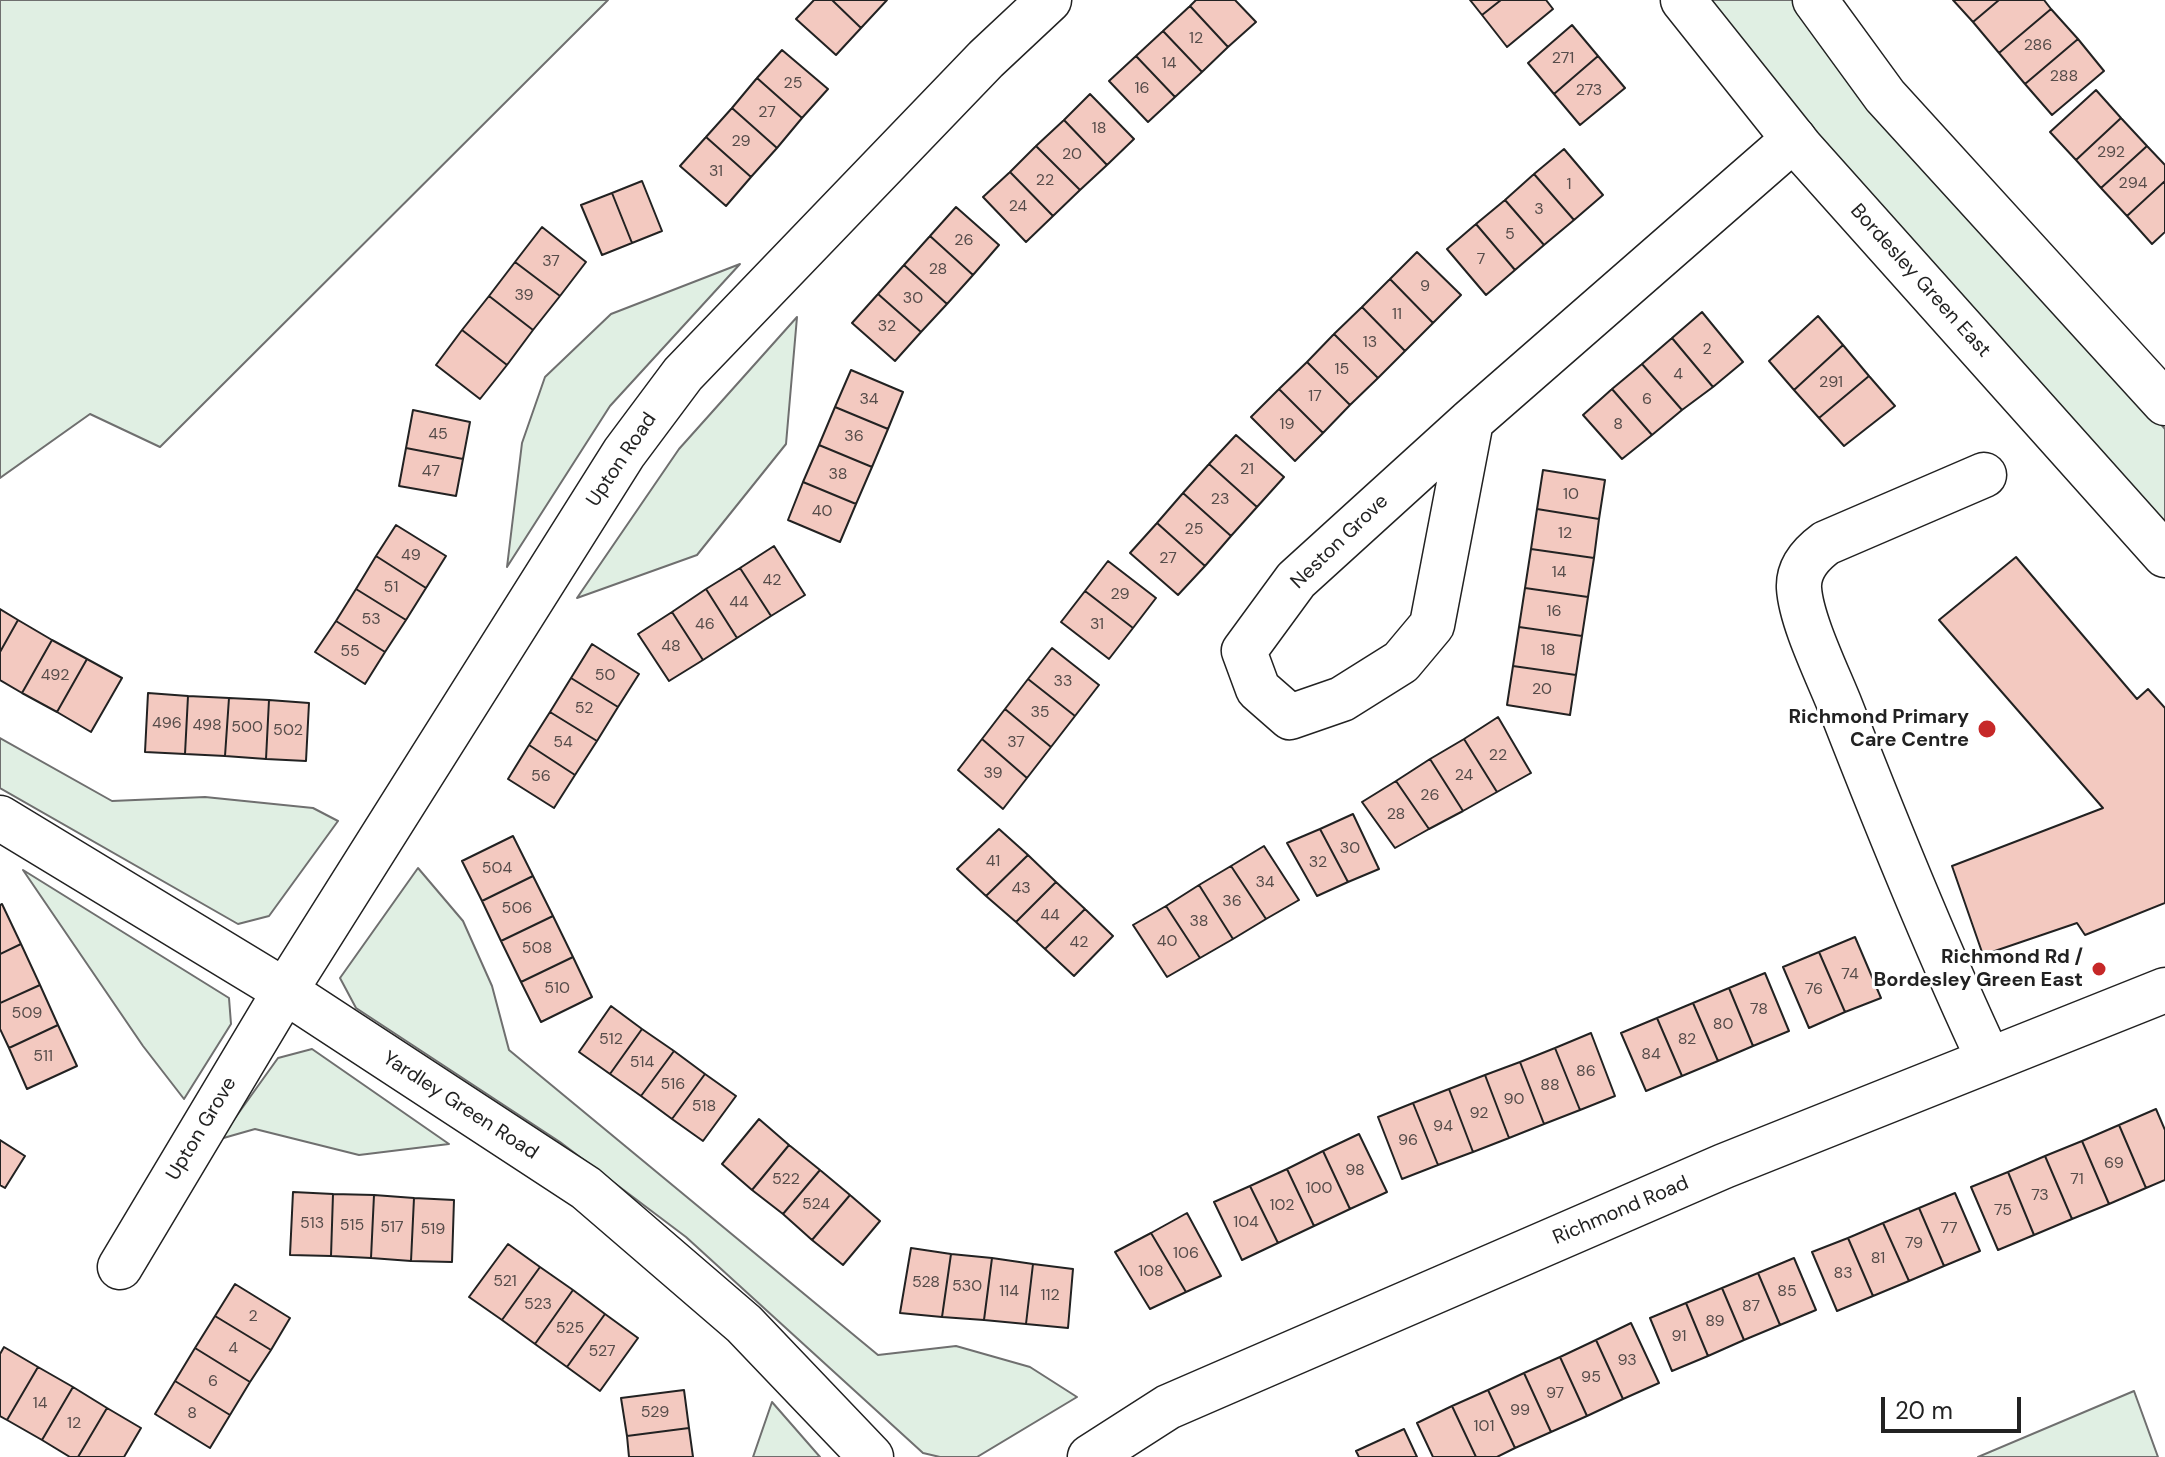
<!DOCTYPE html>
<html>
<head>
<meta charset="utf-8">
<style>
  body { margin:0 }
  #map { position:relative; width:2165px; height:1457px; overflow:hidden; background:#fff; font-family:"DM Sans",sans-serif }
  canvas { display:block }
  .scale { position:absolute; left:1881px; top:1397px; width:140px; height:36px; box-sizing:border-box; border:4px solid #222; border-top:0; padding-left:10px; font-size:24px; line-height:28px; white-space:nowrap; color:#222; -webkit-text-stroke:6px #fff; paint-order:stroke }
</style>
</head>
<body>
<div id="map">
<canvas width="2165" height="1457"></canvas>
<div class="scale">20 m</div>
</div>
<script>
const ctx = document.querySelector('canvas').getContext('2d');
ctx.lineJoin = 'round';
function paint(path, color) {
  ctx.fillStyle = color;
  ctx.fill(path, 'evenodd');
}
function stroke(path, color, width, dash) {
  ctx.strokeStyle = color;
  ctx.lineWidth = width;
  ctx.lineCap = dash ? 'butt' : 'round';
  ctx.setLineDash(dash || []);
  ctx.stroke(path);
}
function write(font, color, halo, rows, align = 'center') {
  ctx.font = font + ' "DM Sans",sans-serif';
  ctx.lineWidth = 6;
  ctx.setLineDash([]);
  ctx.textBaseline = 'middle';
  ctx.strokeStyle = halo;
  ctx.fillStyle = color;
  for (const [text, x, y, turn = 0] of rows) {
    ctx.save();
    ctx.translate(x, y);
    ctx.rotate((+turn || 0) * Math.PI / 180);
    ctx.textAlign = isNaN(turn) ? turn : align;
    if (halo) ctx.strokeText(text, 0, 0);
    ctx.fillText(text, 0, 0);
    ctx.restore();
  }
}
const green = new Path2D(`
  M0 0H608L160 447 90 414 0 478Z
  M1709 0H1794L2165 429V531L1810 129Z
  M740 264 610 406 507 567 522 443 545 377 611 314Z
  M797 317 786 444 697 555 577 598 679 449Z
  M0 738 112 801 205 797 313 808 338 821 269 916 238 924 0 788Z
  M418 868 463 921 492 986 509 1050 878 1355 956 1346 1030 1367 1077 1397 977 1457H940L923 1453 686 1237 560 1142 356 1008 340 978Z
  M23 870 229 998 231 1024 184 1099 143 1046Z
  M312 1049 449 1144 359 1155 255 1129 220 1139 278 1058Z
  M2134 1391 2158 1457H1978Z
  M772 1402 820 1457H753Z`);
paint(green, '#e0efe3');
stroke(green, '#6f6f6f', 2);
const building = new Path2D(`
  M814 0H832L861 28 836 55 796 19Z
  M832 0H887L861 28Z
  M1196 0H1235L1256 22 1228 47 1190 6Z
  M1470 0H1501L1482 15Z
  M1501 0H1546L1553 9 1507 47 1482 15Z
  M1953 0H1999L1973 22Z
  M1999 0H2044L2051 9 1999 53 1973 22Z
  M1190 6 1228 47 1202 72 1163 31Z
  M2051 9 2078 39 2025 84 1999 53Z
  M1572 25 1598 56 1554 94 1528 63Z
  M1163 31 1202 72 1175 97 1136 56Z
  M2078 39 2104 71 2052 115 2025 84Z
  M782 50 828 89 802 118 757 78Z
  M1136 56 1175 97 1148 122 1109 81Z
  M1598 56 1625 88 1580 125 1554 94Z
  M757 78 802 118 777 148 732 108Z
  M2096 90 2121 118 2076 160 2050 132Z
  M1090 94 1134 139 1107 165 1064 120Z
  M732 108 777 148 751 177 706 137Z
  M2121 118 2147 146 2101 188 2076 160Z
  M1064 120 1107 165 1080 190 1036 146Z
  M706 137 751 177 726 206 680 166Z
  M1036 146 1080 190 1053 216 1010 172Z
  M2147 146 2165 165V181L2127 216 2101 188Z
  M1564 149 1603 195 1574 220 1534 174Z
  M1010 172 1053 216 1026 242 983 197Z
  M1534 174 1574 220 1544 245 1505 200Z
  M642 181 662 231 632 243 612 193Z
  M2165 181V232L2152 244 2127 216Z
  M612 193 632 243 602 255 581 205Z
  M1505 200 1544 245 1515 270 1476 224Z
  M956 207 999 245 973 275 930 236Z
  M1476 224 1515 270 1486 295 1447 249Z
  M542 227 586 262 560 296 515 262Z
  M930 236 973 275 947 304 904 265Z
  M1417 252 1461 295 1433 323 1390 279Z
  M515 262 560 296 533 330 489 296Z
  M904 265 947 304 921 332 878 294Z
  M1390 279 1433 323 1405 351 1362 307Z
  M878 294 921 332 895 361 852 323Z
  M489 296 533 330 507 365 462 330Z
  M1362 307 1405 351 1378 378 1334 334Z
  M1702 312 1743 362 1713 387 1672 338Z
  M1818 316 1843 345 1794 390 1769 361Z
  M462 330 507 365 480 399 436 365Z
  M1334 334 1378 378 1350 405 1307 362Z
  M1672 338 1713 387 1682 410 1642 364Z
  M1843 345 1869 376 1819 418 1794 390Z
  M1307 362 1350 405 1323 433 1279 389Z
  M1642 364 1682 410 1652 435 1612 389Z
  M851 370 903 392 888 429 835 407Z
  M1869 376 1895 406 1844 446 1819 418Z
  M1279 389 1323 433 1295 461 1251 417Z
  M1612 389 1652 435 1622 459 1583 415Z
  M835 407 888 429 872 467 819 445Z
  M413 410 470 422 463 459 406 448Z
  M1236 435 1284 477 1257 507 1209 464Z
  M819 445 872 467 856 504 803 482Z
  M406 448 463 459 456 496 399 486Z
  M1209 464 1257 507 1231 536 1183 493Z
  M1543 470 1605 480 1599 519 1537 509Z
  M803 482 856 504 840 542 788 520Z
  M1183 493 1231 536 1205 566 1157 523Z
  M1537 509 1599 519 1594 558 1531 549Z
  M1157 523 1205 566 1178 595 1130 553Z
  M396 525 446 556 426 588 376 556Z
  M774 546 805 595 771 616 740 568Z
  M1531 549 1594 558 1588 597 1525 588Z
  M376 556 426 588 406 620 356 589Z
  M2016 557 2137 699 2148 689 2165 708V903L2085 935 2077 923 1983 955 1952 866 2103 808 1939 620Z
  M1108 561 1156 598 1133 628 1085 591Z
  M740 568 771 616 737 638 706 589Z
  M1525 588 1588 597 1582 636 1519 627Z
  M356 589 406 620 385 652 336 621Z
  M706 589 737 638 703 660 672 612Z
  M1085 591 1133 628 1109 659 1061 622Z
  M0 609 18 620 0 652Z
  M672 612 703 660 669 681 638 634Z
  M18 620 52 640 22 693 0 680V652Z
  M336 621 385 652 365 684 315 652Z
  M1519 627 1582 636 1576 675 1513 666Z
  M52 640 87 659 57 712 22 693Z
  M592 644 639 674 618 707 571 678Z
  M1052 648 1099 685 1075 716 1028 679Z
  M87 659 122 678 91 732 57 712Z
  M1513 666 1576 675 1570 715 1507 705Z
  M571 678 618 707 597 741 550 712Z
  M1028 679 1075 716 1051 747 1005 709Z
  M148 693 188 696 185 754 145 752Z
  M188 696 229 698 225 756 185 754Z
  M229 698 269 700 266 759 225 756Z
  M269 700 309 703 306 761 266 759Z
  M1005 709 1051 747 1027 778 982 739Z
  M550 712 597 741 575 775 529 745Z
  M1498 717 1531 773 1497 792 1464 739Z
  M982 739 1027 778 1003 809 958 770Z
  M1464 739 1497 792 1463 811 1430 759Z
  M529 745 575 775 554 808 508 779Z
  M1430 759 1463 811 1429 829 1396 781Z
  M1396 781 1429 829 1395 848 1362 802Z
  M1353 814 1379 869 1348 882 1320 829Z
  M999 829 1028 855 986 896 957 869Z
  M1320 829 1348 882 1317 896 1287 843Z
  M513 836 533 876 482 901 462 861Z
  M1264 846 1299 900 1266 919 1231 866Z
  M1028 855 1056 882 1016 922 986 896Z
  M1231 866 1266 919 1233 939 1199 885Z
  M533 876 553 916 501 941 482 901Z
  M1056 882 1085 909 1045 949 1016 922Z
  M1199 885 1233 939 1200 958 1166 906Z
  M2 904 21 944 0 954V905Z
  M1166 906 1200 958 1167 977 1133 925Z
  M1085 909 1113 936 1074 976 1045 949Z
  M553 916 573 957 521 982 501 941Z
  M1855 937 1881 998 1845 1012 1819 952Z
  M21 944 40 985 0 1003V954Z
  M1819 952 1845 1012 1809 1028 1783 967Z
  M573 957 592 997 541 1022 521 982Z
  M1765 973 1789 1031 1753 1046 1729 988Z
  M40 985 58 1025 9 1048 0 1029V1003Z
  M1729 988 1753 1046 1718 1061 1693 1003Z
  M1693 1003 1718 1061 1682 1076 1657 1018Z
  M611 1006 642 1029 610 1074 579 1052Z
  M1657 1018 1682 1076 1646 1091 1621 1033Z
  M58 1025 77 1066 27 1089 9 1048Z
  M642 1029 674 1051 641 1096 610 1074Z
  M1591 1033 1615 1096 1580 1110 1555 1048Z
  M1555 1048 1580 1110 1544 1124 1520 1062Z
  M674 1051 705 1074 672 1119 641 1096Z
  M1520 1062 1544 1124 1509 1138 1485 1075Z
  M705 1074 736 1096 703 1141 672 1119Z
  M1485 1075 1509 1138 1473 1152 1449 1089Z
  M1449 1089 1473 1152 1438 1165 1413 1103Z
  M1413 1103 1438 1165 1402 1179 1378 1117Z
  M2156 1109 2165 1130V1180L2146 1188 2119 1125Z
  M759 1119 789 1145 752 1190 722 1164Z
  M2119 1125 2146 1188 2109 1204 2082 1141Z
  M1359 1134 1387 1192 1350 1209 1323 1151Z
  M0 1140 25 1156 5 1188 0 1185Z
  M2082 1141 2109 1204 2072 1219 2045 1156Z
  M789 1145 820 1170 783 1214 752 1190Z
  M1323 1151 1350 1209 1314 1226 1287 1169Z
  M2045 1156 2072 1219 2034 1235 2008 1172Z
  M1287 1169 1314 1226 1278 1243 1250 1186Z
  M820 1170 850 1195 812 1240 783 1214Z
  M2008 1172 2034 1235 1998 1250 1971 1187Z
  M1250 1186 1278 1243 1242 1260 1214 1202Z
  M293 1192 333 1194 331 1256 290 1255Z
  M1955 1193 1980 1251 1944 1266 1919 1208Z
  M333 1194 374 1195 371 1258 331 1256Z
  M374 1195 414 1198 411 1261 371 1258Z
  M850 1195 880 1221 843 1265 812 1240Z
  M414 1198 454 1200 452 1262 411 1261Z
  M1919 1208 1944 1266 1909 1281 1883 1223Z
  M1187 1213 1221 1276 1186 1292 1151 1233Z
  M1883 1223 1909 1281 1873 1296 1848 1238Z
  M1151 1233 1186 1292 1150 1309 1115 1252Z
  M1848 1238 1873 1296 1837 1311 1812 1252Z
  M508 1244 540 1267 502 1320 469 1297Z
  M911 1248 951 1254 942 1317 900 1313Z
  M951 1254 992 1258 984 1320 942 1317Z
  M992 1258 1033 1264 1026 1324 984 1320Z
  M1794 1258 1816 1310 1780 1325 1758 1273Z
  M1033 1264 1073 1269 1068 1328 1026 1324Z
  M540 1267 573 1290 535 1344 502 1320Z
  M1758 1273 1780 1325 1744 1340 1722 1288Z
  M235 1284 290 1318 271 1350 215 1316Z
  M1722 1288 1744 1340 1708 1356 1686 1303Z
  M573 1290 605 1314 567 1367 535 1344Z
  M1686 1303 1708 1356 1672 1371 1650 1318Z
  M605 1314 638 1338 600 1391 567 1367Z
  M215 1316 271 1350 250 1382 195 1348Z
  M1631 1323 1659 1383 1623 1399 1596 1340Z
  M1596 1340 1623 1399 1587 1416 1560 1357Z
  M4 1347 38 1367 7 1420 0 1416V1354Z
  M195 1348 250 1382 230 1415 175 1381Z
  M1560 1357 1587 1416 1551 1432 1524 1373Z
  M38 1367 73 1387 42 1440 7 1420Z
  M1524 1373 1551 1432 1515 1448 1488 1390Z
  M175 1381 230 1415 210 1448 155 1414Z
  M73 1387 107 1408 78 1457H70L42 1440Z
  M684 1390 689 1428 627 1436 621 1398Z
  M1488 1390 1515 1448 1497 1457H1476L1452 1406Z
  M1452 1406 1476 1457H1433L1417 1423Z
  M107 1408 141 1428 124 1457H78Z
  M689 1428 693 1457H629L627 1436Z
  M1404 1429 1417 1457H1359L1356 1451Z`);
paint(building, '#f3c9c0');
stroke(building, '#222', 2);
const minor = new Path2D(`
  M1471 421 1432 625 1401 662 1342 699 1290 717 1258 689 1244 651 1296 580 1471 421 1794 139
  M1984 475 1826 543C1811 554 1798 568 1799 588 1801 621 1828 675 1841 708 1887 826 1935 945 1989 1060
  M0 818 285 991 586 1188 744 1324 871 1457
  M120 1267 285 991 624 453 683 374 986 59 1049 0
  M1090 1457 1168 1407 1724 1166 2165 990`);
const major = new Path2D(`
  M1683 0 1801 148 2165 555
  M1815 0 1885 96 2165 403`);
stroke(minor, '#222', 47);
stroke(major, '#222', 47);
stroke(minor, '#fff', 44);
stroke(major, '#fff', 44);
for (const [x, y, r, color] of [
  [1987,729,10,"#c62828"],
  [2099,969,8,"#c62828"]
]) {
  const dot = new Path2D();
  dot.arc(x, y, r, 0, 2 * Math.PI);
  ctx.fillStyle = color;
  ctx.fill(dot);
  stroke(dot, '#fff', 3);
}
write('16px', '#564c4a', null, [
  ["12",1196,39],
  ["286",2038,46],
  ["271",1563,59],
  ["14",1169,64],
  ["288",2064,77],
  ["25",793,84],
  ["16",1142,89],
  ["273",1589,91],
  ["27",767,113],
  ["18",1099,129],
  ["29",741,142],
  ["292",2111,153],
  ["20",1072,155],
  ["31",716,172],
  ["22",1045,181],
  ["294",2133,184],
  ["1",1569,185],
  ["24",1018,207],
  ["3",1539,210],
  ["5",1510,235],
  ["26",964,241],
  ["7",1481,260],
  ["37",551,262],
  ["28",938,270],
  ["9",1425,287],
  ["39",524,296],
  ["30",913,299],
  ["11",1397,315],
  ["32",887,327],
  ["13",1370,343],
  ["2",1707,350],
  ["15",1342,370],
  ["4",1678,375],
  ["291",1831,383],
  ["17",1315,397],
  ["34",869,400],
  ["6",1647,400],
  ["19",1287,425],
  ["8",1618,425],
  ["45",438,435],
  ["36",854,437],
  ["21",1247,470],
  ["47",431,472],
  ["38",838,475],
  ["10",1571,495],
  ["23",1220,500],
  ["40",822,512],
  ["25",1194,530],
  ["12",1565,534],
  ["49",411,556],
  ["27",1168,559],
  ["14",1559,573],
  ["42",772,581],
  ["51",391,588],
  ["29",1120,595],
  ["44",739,603],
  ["16",1554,612],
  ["53",371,620],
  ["46",705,625],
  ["31",1097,625],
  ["48",671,647],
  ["18",1548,651],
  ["55",350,652],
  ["492",55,676],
  ["50",605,676],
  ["33",1063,682],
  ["20",1542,690],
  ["52",584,709],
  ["35",1040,713],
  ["496",167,724],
  ["498",207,726],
  ["500",247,728],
  ["502",288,731],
  ["54",563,743],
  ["37",1016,743],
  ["22",1498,756],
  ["39",993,774],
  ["24",1464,776],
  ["56",541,777],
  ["26",1430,796],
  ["28",1396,815],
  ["30",1350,849],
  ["41",993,862],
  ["32",1318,863],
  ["504",497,869],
  ["34",1265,883],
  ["43",1021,889],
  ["36",1232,902],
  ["506",517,909],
  ["44",1050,916],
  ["38",1199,922],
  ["40",1167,942],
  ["42",1079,943],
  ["508",537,949],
  ["74",1850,975],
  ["510",557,989],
  ["76",1814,990],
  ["78",1759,1010],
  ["509",27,1014],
  ["80",1723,1025],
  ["512",611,1040],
  ["82",1687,1040],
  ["84",1651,1055],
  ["511",43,1057],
  ["514",642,1063],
  ["86",1586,1072],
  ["516",673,1085],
  ["88",1550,1086],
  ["90",1514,1100],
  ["518",704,1107],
  ["92",1479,1114],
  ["94",1443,1127],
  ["96",1408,1141],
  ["69",2114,1164],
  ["98",1355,1171],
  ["522",786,1180],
  ["71",2077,1180],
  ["100",1319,1189],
  ["73",2040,1196],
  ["524",816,1205],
  ["102",1282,1206],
  ["75",2003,1211],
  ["104",1246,1223],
  ["513",312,1224],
  ["515",352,1226],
  ["517",392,1228],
  ["77",1949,1229],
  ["519",433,1230],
  ["79",1914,1244],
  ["106",1186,1254],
  ["81",1878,1259],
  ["108",1151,1272],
  ["83",1843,1274],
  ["521",505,1282],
  ["528",926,1283],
  ["530",967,1287],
  ["114",1009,1292],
  ["85",1787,1292],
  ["112",1050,1296],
  ["523",538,1305],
  ["87",1751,1307],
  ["2",253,1317],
  ["89",1715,1322],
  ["525",570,1329],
  ["91",1679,1337],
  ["4",233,1349],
  ["527",602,1352],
  ["93",1627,1361],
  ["95",1591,1378],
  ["6",213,1382],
  ["97",1555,1394],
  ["14",40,1404],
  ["99",1520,1411],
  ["529",655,1413],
  ["8",192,1414],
  ["12",74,1424],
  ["101",1484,1427]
]);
write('20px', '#222', '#fff', [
  ["Bordesley Green East",1920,281,48],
  ["Upton Road",622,460,-56],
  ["Neston Grove",1340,542,-44],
  ["Yardley Green Road",460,1106,33],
  ["Upton Grove",202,1129,-59],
  ["Richmond Road",1621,1211,-23]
]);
write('bold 20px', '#222', '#fff', [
  ["Richmond Primary",1969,718],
  ["Care Centre",1969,741],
  ["Richmond Rd /",2083,958],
  ["Bordesley Green East",2083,981]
], 'right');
</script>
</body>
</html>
